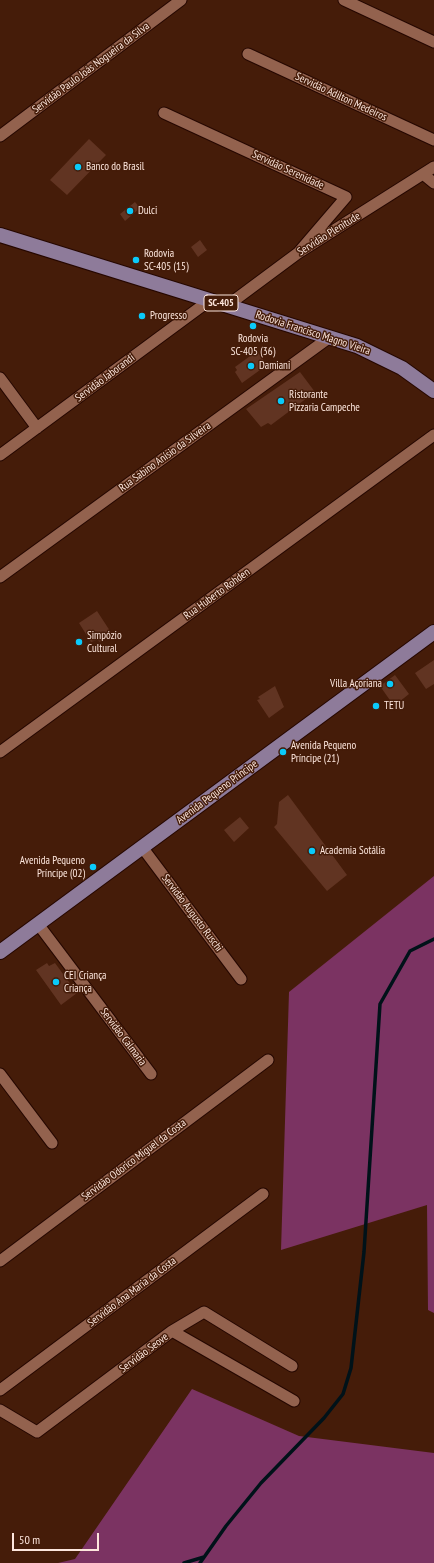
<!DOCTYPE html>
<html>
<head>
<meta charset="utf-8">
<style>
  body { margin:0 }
  #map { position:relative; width:434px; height:1563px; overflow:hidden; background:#451c09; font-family:"PT Sans Narrow",sans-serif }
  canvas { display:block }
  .scale { position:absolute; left:12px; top:1533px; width:87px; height:18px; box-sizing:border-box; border:2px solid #fde6dd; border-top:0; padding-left:5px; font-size:12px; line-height:14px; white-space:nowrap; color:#fde6dd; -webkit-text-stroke:3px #451c09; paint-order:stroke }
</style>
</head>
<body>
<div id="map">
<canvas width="434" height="1563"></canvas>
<div class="scale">50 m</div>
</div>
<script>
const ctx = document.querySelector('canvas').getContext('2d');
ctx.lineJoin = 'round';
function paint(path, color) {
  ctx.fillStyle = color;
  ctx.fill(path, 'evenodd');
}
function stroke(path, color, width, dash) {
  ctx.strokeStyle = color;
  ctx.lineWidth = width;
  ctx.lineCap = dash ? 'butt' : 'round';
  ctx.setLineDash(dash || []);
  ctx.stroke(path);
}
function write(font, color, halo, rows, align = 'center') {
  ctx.font = font + ' "PT Sans Narrow",sans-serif';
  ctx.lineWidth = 3;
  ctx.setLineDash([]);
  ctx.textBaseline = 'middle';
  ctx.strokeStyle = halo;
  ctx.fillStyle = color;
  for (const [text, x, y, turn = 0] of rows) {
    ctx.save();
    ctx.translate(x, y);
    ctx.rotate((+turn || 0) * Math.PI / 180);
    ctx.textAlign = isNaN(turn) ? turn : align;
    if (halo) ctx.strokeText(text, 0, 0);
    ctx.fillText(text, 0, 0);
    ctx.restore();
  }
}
paint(new Path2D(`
  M434 876V1313L428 1310 427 1205 281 1250 289 992Z
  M192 1389 299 1436 434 1453V1563H58L75 1559Z`), '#7b3362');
stroke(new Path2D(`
  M184 1563 204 1557
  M200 1563 226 1526 261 1483 324 1418 343 1394 351 1368 364 1252 380 1004 410 951 434 939`), '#001219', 3.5);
paint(new Path2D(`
  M89 139 106 155 67 195 50 180Z
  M135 202 140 208 125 221 120 214Z
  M200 240 207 250 198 257 191 247Z
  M257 351 267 365 242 383 235 372 237 370 235 367Z
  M300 372 315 392 271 425 268 423 261 427 246 409Z
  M97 611 112 634 100 642 97 640 91 642 79 623Z
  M434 660V684L426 689 415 673Z
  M395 675 409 694 394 706 380 686Z
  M275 686 284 707 269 718 257 700 260 699 258 697Z
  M288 795 347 875 327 891 274 827 277 824 279 802Z
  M240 817 249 828 234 842 224 830Z
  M47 963 49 966 55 963 77 993 61 1005 36 970Z`), '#613422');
const minor = new Path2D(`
  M344 0 434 42
  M248 54 434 140
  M164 113 346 197 298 253
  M0 136 181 0
  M423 174 434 183
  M228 305 298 253 434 167
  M0 378 37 428
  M0 455 210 300
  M0 577 330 337
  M0 752 434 435
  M142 847 241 979
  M38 924 151 1074
  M0 1074 52 1143
  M0 1261 268 1060
  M172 1331 294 1401
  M0 1390 263 1194
  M0 1410 37 1432 172 1331 204 1312 292 1366`);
const major = new Path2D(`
  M0 235 357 346 402 368 434 391
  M0 952 434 632`);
stroke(minor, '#250700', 13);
stroke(major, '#250700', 16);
stroke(minor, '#93624e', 11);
stroke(major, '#8e7b9a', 14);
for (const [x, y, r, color] of [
  [78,167,4,"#0acafa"],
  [130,211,4,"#0acafa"],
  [136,260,4,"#0acafa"],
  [142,316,4,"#0acafa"],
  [253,326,4,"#0acafa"],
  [251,366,4,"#0acafa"],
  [281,401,4,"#0acafa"],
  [79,642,4,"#0acafa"],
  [390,684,4,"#0acafa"],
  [376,706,4,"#0acafa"],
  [283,752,4,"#0acafa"],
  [312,851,4,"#0acafa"],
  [93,867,4,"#0acafa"],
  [56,982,4,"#0acafa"]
]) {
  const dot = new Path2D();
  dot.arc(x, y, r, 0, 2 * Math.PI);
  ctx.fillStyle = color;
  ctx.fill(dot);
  stroke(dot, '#451c09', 1.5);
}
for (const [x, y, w] of [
  [221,303,34]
]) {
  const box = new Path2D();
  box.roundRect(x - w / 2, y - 8, w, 16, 3);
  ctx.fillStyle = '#451c09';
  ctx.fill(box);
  stroke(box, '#fde6dd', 1);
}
write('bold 10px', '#fde6dd', null, [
  ["SC-405",221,303]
]);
write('11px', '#fde6dd', '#451c09', [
  ["Servidão Paulo Joás Nogueira da Silva",91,68,-37],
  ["Servidão Adilton Medeiros",341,97,25],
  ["Servidão Serenidade",288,170,25],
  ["Servidão Plenitude",329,234,-32],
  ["Rodovia Francisco Magno Vieira",313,333,18],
  ["Servidão Jaborandi",105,378,-37],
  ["Rua Sabino Anísio da Silveira",165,457,-36],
  ["Rua Huberto Rohden",217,594,-36],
  ["Avenida Pequeno Príncipe",217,792,-37],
  ["Servidão Augusto Ruschi",192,913,53],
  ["Servidão Calmaria",123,1037,53],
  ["Servidão Odorico Miguel da Costa",134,1160,-37],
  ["Servidão Ana Maria da Costa",132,1292,-37],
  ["Servidão Seove",144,1353,-37]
]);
write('11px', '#fde6dd', '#451c09', [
  ["Banco do Brasil",86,167],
  ["Dulci",138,211],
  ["Rodovia",144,254],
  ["SC-405 (15)",144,267],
  ["Progresso",150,316],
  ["Rodovia",253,339,"center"],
  ["SC-405 (36)",253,352,"center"],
  ["Damiani",259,366],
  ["Ristorante",289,395],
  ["Pizzaria Campeche",289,408],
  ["Simpózio",87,636],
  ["Cultural",87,649],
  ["Villa Açoriana",382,684,"right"],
  ["TETU",384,706],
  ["Avenida Pequeno",291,746],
  ["Príncipe (21)",291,759],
  ["Academia Sotália",320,851],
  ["Avenida Pequeno",85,861,"right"],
  ["Príncipe (02)",85,874,"right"],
  ["CEI Criança",64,976],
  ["Criança",64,989]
], 'left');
</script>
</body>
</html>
